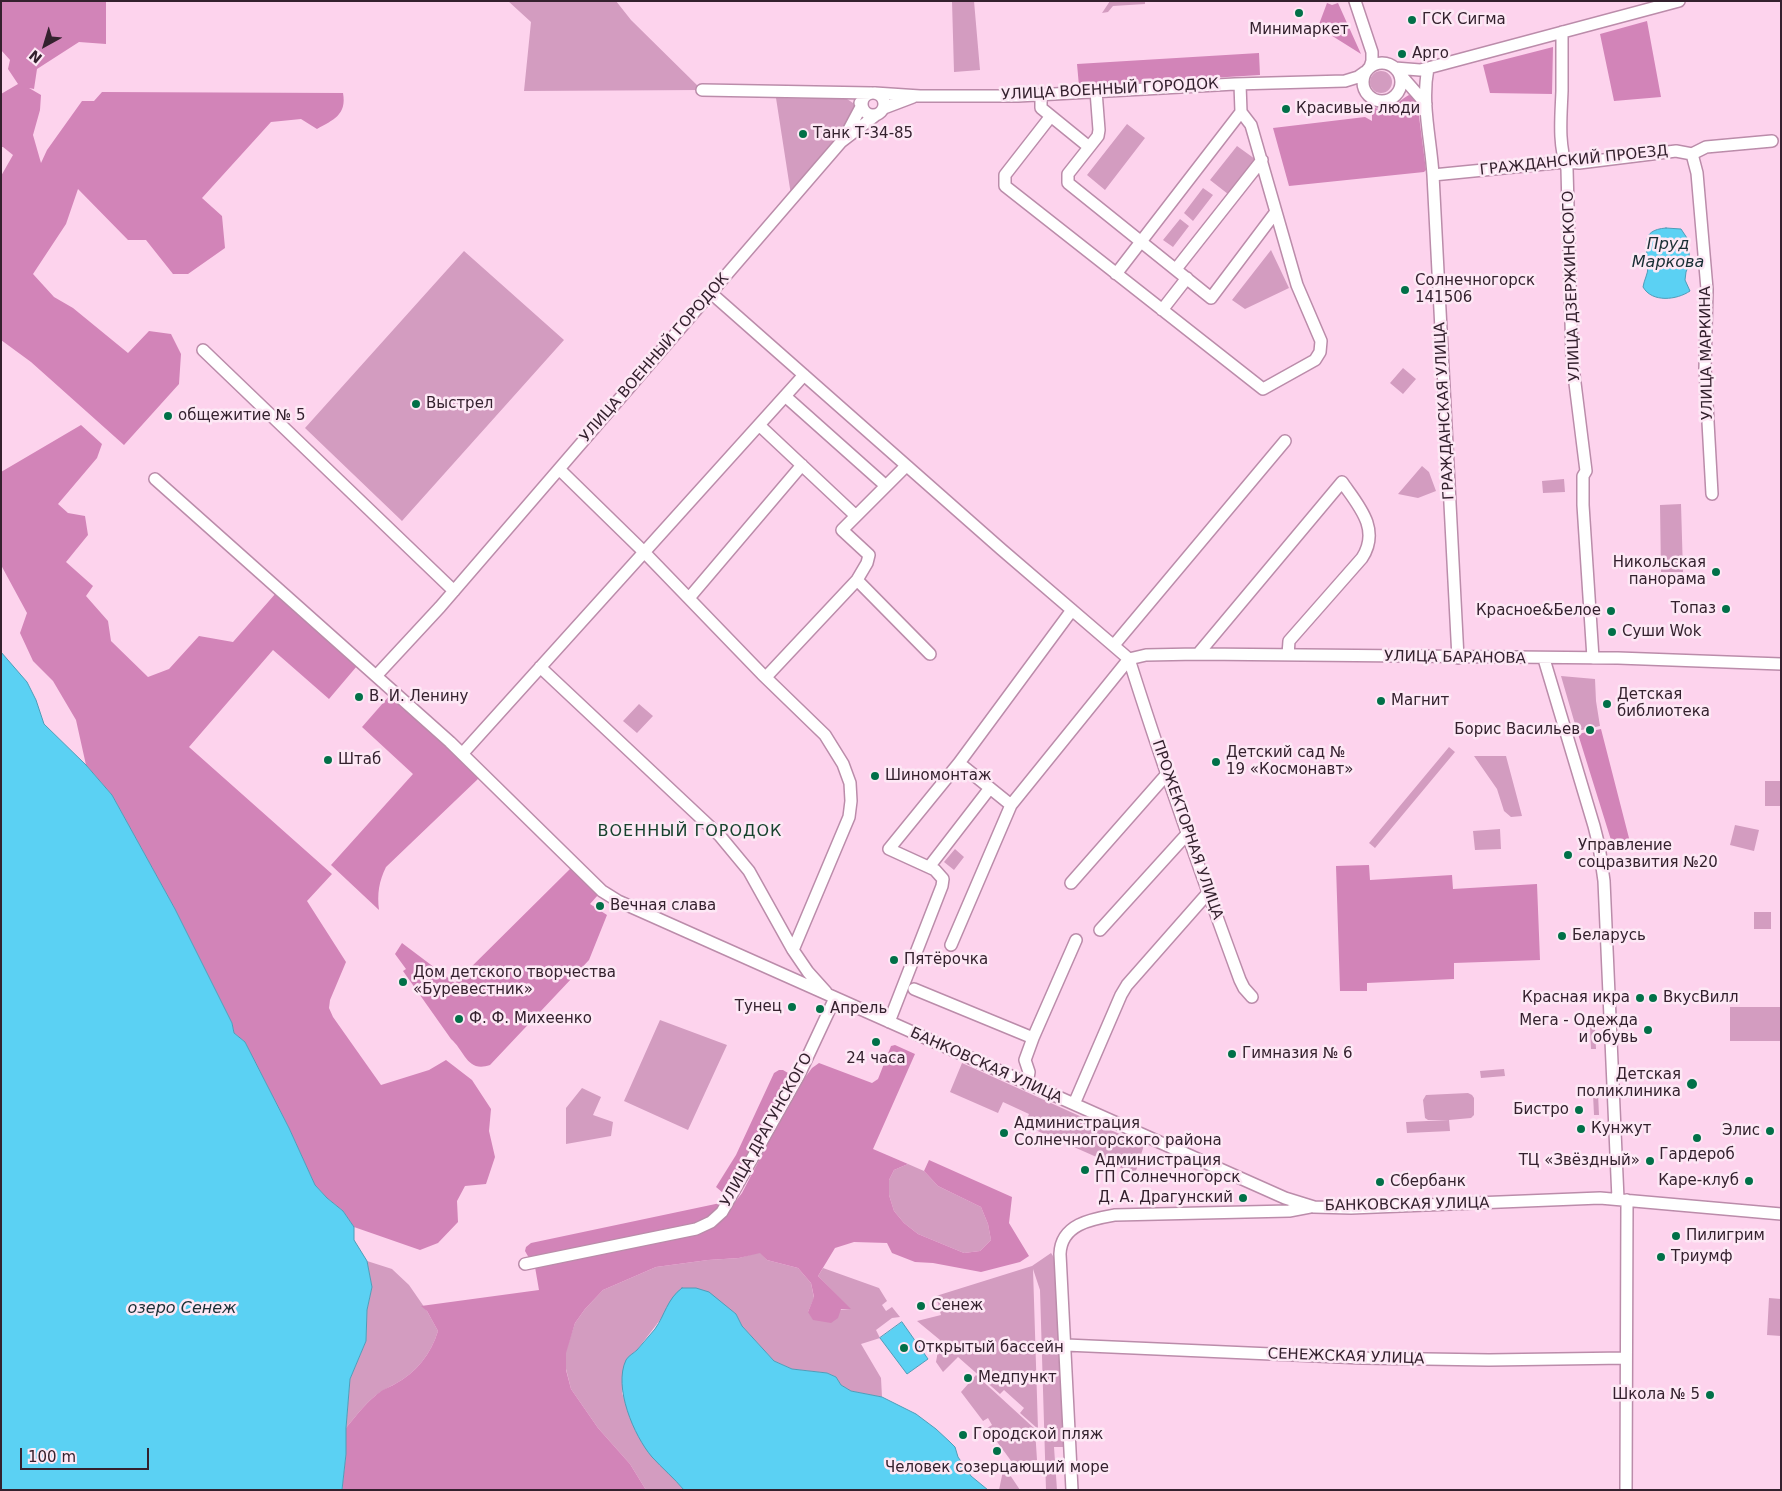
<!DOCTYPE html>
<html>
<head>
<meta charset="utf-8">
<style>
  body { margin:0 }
  #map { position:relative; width:1782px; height:1491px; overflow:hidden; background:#fdd3ed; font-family:"DejaVu Sans",sans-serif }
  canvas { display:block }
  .frame { position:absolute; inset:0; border:2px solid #34212e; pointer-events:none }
  .north { position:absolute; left:20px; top:20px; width:50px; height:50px; -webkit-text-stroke:4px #fde8f5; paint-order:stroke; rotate:219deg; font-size:14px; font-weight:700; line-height:20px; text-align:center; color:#34212e }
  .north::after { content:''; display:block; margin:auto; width:18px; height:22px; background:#34212e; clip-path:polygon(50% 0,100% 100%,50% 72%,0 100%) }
  .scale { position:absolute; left:20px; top:1448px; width:129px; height:22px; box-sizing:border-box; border:2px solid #34212e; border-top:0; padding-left:6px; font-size:15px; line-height:18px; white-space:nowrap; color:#34212e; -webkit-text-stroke:4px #fde8f5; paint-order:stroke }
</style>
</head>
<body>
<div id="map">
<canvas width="1782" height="1491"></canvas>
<div class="frame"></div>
<div class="north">N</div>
<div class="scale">100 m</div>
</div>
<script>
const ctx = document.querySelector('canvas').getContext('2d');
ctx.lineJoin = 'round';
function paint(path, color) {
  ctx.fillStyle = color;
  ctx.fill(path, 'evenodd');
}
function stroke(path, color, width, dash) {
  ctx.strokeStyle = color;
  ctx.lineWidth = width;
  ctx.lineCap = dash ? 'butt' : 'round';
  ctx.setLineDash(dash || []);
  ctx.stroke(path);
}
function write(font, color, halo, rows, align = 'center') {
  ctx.font = font + ' "DejaVu Sans",sans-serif';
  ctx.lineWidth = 5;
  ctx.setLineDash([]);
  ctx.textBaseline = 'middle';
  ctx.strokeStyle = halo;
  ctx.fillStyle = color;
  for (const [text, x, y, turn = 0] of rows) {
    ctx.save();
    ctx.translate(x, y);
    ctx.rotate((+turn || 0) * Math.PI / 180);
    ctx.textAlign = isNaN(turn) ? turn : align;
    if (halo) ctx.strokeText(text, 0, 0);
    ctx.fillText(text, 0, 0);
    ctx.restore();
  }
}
paint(new Path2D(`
  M508 1H616L631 20 702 90 524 91 531 22Z
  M952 1H974L980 70 954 72Z
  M1110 1H1145V4L1113 6 1108 12 1102 13Z
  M1370 82a11 11 0 1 1 22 0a11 11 0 1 1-22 0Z
  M776 98 847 99 853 103 856 109 850 124 791 195Z
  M1127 124 1145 138 1105 190 1087 175Z
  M1237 146 1255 159 1228 194 1210 180Z
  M1203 188 1213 195 1193 221 1184 213Z
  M1180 219 1189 226 1173 247 1163 240Z
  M1271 250 1289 288 1245 309 1232 300Z
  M464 251 564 340 402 521 305 428Z
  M1403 368 1416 379 1403 394 1390 383Z
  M1422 466 1429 472 1436 491 1418 498 1398 494Z
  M1564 479 1565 492 1543 493 1542 481Z
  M1681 504 1683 572H1661L1660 505Z
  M1561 676 1595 679 1596 701 1600 726 1577 731Z
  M639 704 653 716 637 733 623 721Z
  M1449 747 1455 752 1375 848 1369 843Z
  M1474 756H1506L1522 816 1511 817 1504 811 1497 789Z
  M1765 781H1781V806H1765Z
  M1735 825 1759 830 1754 851 1730 845Z
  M1500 829 1501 849 1475 850 1473 831Z
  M955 849 964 857 954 870 944 862Z
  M1754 912H1771V929H1754Z
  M1730 1007H1780V1041H1730Z
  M660 1020 727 1045 688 1130 624 1101Z
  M1590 1027H1595L1596 1049H1591Z
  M962 1063 1144 1145 1135 1174 1024 1125 1029 1114 1003 1102 998 1113 950 1092Z
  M1504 1069 1505 1076 1481 1078 1480 1071Z
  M582 1088 601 1097 593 1115 613 1122 611 1136 566 1144V1108Z
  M1468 1093 1472 1095 1474 1098V1115L1471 1118 1449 1120 1450 1131 1407 1133 1406 1122 1449 1120H1428L1425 1118 1423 1100 1426 1095Z
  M1598 1093 1599 1115H1594L1593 1094Z
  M908 1164 924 1171 938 1186 981 1207 988 1224 991 1240 980 1251 964 1253 918 1234 904 1223 894 1211 889 1195V1180L894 1170Z
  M760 1252 767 1260 798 1268 811 1283 814 1298 808 1312 850 1309 818 1276 823 1268 879 1288 887 1301 882 1305 886 1311 892 1307 900 1317 892 1318 876 1330 880 1338 861 1344 881 1378 882 1397 851 1391 841 1385 836 1377 827 1373 792 1369 774 1361 742 1326 736 1314 724 1305 660 1320 637 1350 627 1359 622 1393 636 1432 684 1490H646L630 1464 598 1428 571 1389 566 1369 565 1353 575 1323 585 1309 603 1290 656 1267 708 1260 739 1258Z
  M1051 1253 1057 1262 1064 1447H1054L1057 1490H1046L1040 1290 1033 1269 1038 1429 1020 1413 1024 1408 1004 1390 1000 1394 958 1357 943 1372 936 1362 940 1340 917 1321 941 1315 936 1296 1032 1266Z
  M367 1261 392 1269 409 1285 427 1311 438 1331C431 1354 416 1373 395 1384 388 1388 381 1391 375 1396 364 1405 355 1417 346 1428L350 1379 366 1341 367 1310 372 1287Z
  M1769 1298 1781 1299V1336L1767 1335Z
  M976 1375 1035 1429 1037 1460 1028 1461V1468L1017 1469 987 1428 992 1425 988 1418 983 1421 961 1392Z
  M1004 1466 1020 1490H999Z`), '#d39cc0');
paint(new Path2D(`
  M1 1H106V44L79 42 37 69 34 89 29 88 41 95 40 110 33 135 41 163 47 150 82 101H94L102 92 343 93C347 115 333 120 317 129L301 119 271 122 202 198 222 216 225 248 188 274H173L146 240H128L78 189 66 224 33 274 54 297 73 308 128 353 149 331 171 334 181 354 179 384 124 445 31 362 1 340V176L13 155 3 147H1V94L18 84 8 69 10 60 1 50Z
  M1327 3 1332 5 1338 3 1361 54 1318 27Z
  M1647 21 1661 97 1614 101 1600 34Z
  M1553 47 1552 94 1490 93 1483 65Z
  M1259 53 1260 75 1079 86 1077 64Z
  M1409 95 1412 96 1417 101 1426 170 1424 172 1289 186 1273 128 1365 117 1372 121V107C1396 115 1393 103 1409 95Z
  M81 425 102 444 97 458 58 504 68 513 85 516 88 535 66 562 93 586 86 596 108 621 111 641 148 677 169 669 199 636 233 642 276 593 357 666 329 699 273 650 189 747 332 874 307 901 346 962 330 1000 329 1008 333 1017 381 1085 429 1070 446 1060 472 1080 491 1109 489 1131 495 1157 486 1184 465 1186 457 1201 458 1222 438 1243 420 1250 354 1227 343 1211 327 1198 315 1185 289 1128 245 1042 234 1033 232 1023 175 909 112 795 86 765 76 720 53 681 33 661 20 633 27 613 1 565V472Z
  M390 695 447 745 479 778 386 867C379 881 377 894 379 910L331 865 413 774 362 727Z
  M1601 729 1630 842 1611 840 1578 734Z
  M1369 865 1370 880 1452 875 1453 889 1537 884 1540 960 1454 963V979L1367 983V991H1340L1336 866Z
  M571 868 598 895 590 904 607 915 589 960 490 1065C467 1073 465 1051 451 1039L403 971 406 969 395 954 402 943 455 983Z
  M895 1045 915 1054 873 1149 908 1164 894 1170 889 1180V1195L894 1211 904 1223 918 1234 964 1253 980 1251 991 1240 988 1224 981 1207 938 1186 924 1171 929 1160 1012 1197 1009 1223 1029 1256 1020 1262 981 1272 933 1263 915 1262 892 1253 887 1243 854 1242 835 1248 818 1276 851 1309H841L838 1318 831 1323 813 1320 808 1312 814 1297 811 1283 798 1268 767 1260 760 1253 739 1258 708 1260 656 1267 603 1290 585 1309 575 1323 566 1353V1370L571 1389 598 1428 630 1464 646 1490H342L346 1454V1428C355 1417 364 1405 375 1396 381 1390 388 1388 395 1384 416 1373 431 1354 438 1331L427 1311 421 1306 539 1290 535 1267 722 1219 742 1193 795 1091 812 1068 819 1063 872 1083 878 1079 891 1046Z
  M779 1070H783L793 1076 729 1191 722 1192 716 1187 736 1155 774 1073Z
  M725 1202 706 1222 529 1258 525 1251 526 1247 531 1243Z`), '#d284b8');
const water = new Path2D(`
  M1666 228 1681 229 1687 238 1688 244 1690 262 1686 272 1685 280 1690 291C1677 300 1652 303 1643 287 1644 280 1648 274 1648 267 1648 248 1638 230 1666 228Z
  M1 652 27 682 36 700 44 724 86 765 112 795 175 909 232 1023 234 1033 245 1042 289 1128 315 1185 327 1198 343 1211 354 1227V1240L367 1261 372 1287 367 1310 366 1341 350 1379 346 1428V1454L342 1490H1Z
  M682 1288H696L709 1292 736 1314 742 1326 774 1361 792 1369 827 1373 836 1377 841 1385 851 1391 882 1397 916 1414 936 1429 950 1442 955 1447 958 1457 971 1476 988 1490H684C674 1478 662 1468 652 1457 634 1436 613 1387 626 1360 628 1356 634 1353 637 1350 643 1343 649 1336 655 1329 665 1315 667 1299 682 1288Z
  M902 1322 928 1359 907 1374 880 1338Z`);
paint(water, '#5bd1f3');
stroke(water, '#4f9cb8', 1);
const minor = new Path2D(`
  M1355 1 1372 52V61L1370 67
  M1562 32C1562 52 1562 72 1562 91 1561 118 1558 143 1567 169L1572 359 1586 471 1583 476V505L1593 658
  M1363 82a19 19 0 1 1 38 0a19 19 0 1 1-38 0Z
  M1395 68 1420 70 1428 68 1679 1
  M1428 68C1421 104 1431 140 1433 175L1458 658
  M1399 73 1426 104
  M702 90 871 93
  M1096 91 1099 130 1098 136 1068 174V183L1211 298 1275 213
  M862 104a11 11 0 1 1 22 0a11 11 0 1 1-22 0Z
  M875 93 920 96H1018L1235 84 1345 81 1358 77 1365 72
  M1041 95V108L1089 147
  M884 108 913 97
  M1051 116 1005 175V186L1263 389 1315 360 1320 352 1321 341 1297 285 1251 125 1241 112 1240 84
  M846 135 862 105 860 103
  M1692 154 1697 173 1707 289 1705 368 1712 494
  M1433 175 1565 162 1579 163 1676 151 1692 154 1706 147 1772 141
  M1176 269 1262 160
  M1116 274 1241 112
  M711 293 1001 549 1129 659
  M1162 310 1187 278
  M203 350 454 591
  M785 396 886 486
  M759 425 856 516
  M559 469 644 552 762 674 825 735 843 764 850 783 851 801 849 817 793 950
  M155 479 450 742 602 891 618 901 1285 1198 1314 1207 1351 1208 1600 1198 1781 1214
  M857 580 930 654
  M689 598 802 465
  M1114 645 1285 441
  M1198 654 1342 482C1358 505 1381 529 1362 558L1289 641 1288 655
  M1129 659 1146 655 1198 654 1618 658 1781 664
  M1129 659C1163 767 1201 874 1240 980L1244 988 1252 997
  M1544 659 1594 826 1599 846 1604 881 1618 1199
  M540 667 720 836 749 871 793 950 808 972 826 992
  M376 676 440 607 841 142 876 115
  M766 677 857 580 867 563 869 555 842 530 906 466
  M462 754 804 375
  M959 763 1011 805
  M929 867 990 788
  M1071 883 1167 774
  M1100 930 1188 833
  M951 945 1011 805 1129 659
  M914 989 1033 1038 1025 1060 1029 1072 1027 1084
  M889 1022 942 886 943 879 935 870 889 849 959 763 1072 610
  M1033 1038 1076 940
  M1074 1104 1121 995 1127 985 1208 893
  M525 1264 696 1229 711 1222 722 1212 799 1075 835 998
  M1066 1345 1362 1358 1489 1360 1626 1358
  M1072 1490 1060 1254C1061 1224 1092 1219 1115 1215L1289 1211 1310 1207
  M1626 1490 1627 1200`);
stroke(minor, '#bb8caa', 14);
stroke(minor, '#fff', 11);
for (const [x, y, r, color] of [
  [1299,13,5,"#017048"],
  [1412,20,5,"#017048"],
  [1402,54,5,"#017048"],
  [1286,109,5,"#017048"],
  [803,134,5,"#017048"],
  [1405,290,5,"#017048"],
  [416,404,5,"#017048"],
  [168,416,5,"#017048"],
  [1716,572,5,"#017048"],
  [1726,609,5,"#017048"],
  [1611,611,5,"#017048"],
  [1612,632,5,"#017048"],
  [359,697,5,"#017048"],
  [1381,701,5,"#017048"],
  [1607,704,5,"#017048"],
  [1590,730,5,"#017048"],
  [328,760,5,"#017048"],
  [1216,762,5,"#017048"],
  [875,776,5,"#017048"],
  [1568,855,5,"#017048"],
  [600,906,5,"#017048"],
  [1562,936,5,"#017048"],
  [894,960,5,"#017048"],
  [403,982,5,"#017048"],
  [1640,998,5,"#017048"],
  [1653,998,5,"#017048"],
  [792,1007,5,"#017048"],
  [820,1009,5,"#017048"],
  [459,1019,5,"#017048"],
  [1648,1030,5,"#017048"],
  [876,1042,5,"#017048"],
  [1232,1054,5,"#017048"],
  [1692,1084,6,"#017048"],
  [1579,1110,5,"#017048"],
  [1581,1129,5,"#017048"],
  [1770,1131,5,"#017048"],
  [1004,1133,5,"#017048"],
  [1697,1138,5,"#017048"],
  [1650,1161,5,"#017048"],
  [1085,1170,5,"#017048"],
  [1749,1181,5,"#017048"],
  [1380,1182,5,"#017048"],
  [1243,1198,5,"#017048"],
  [1676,1236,5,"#017048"],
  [1661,1257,5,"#017048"],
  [921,1306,5,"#017048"],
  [904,1348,5,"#017048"],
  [968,1378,5,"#017048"],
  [1710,1395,5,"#017048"],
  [963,1435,5,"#017048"],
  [997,1451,5,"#017048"]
]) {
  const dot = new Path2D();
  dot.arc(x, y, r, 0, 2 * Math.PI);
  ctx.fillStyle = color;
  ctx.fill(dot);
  stroke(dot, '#fde8f5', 2);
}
write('15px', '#34212e', '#fde8f5', [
  ["ГСК Сигма",1422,20],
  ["Минимаркет",1299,30,"center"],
  ["Арго",1412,54],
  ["Красивые люди",1296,109],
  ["Танк Т-34-85",813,134],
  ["Солнечногорск",1415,281],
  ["141506",1415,298],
  ["Выстрел",426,404],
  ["общежитие № 5",178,416],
  ["Никольская",1706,563,"right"],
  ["панорама",1706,580,"right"],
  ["Топаз",1716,609,"right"],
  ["Красное&Белое",1601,611,"right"],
  ["Суши Wok",1622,632],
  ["Детская",1617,695],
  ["библиотека",1617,712],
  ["В. И. Ленину",369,697],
  ["Магнит",1391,701],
  ["Борис Васильев",1580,730,"right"],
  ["Детский сад №",1226,753],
  ["19 «Космонавт»",1226,770],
  ["Штаб",338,760],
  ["Шиномонтаж",885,776],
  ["Управление",1578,846],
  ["соцразвития №20",1578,863],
  ["Вечная слава",610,906],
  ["Беларусь",1572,936],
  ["Пятёрочка",904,960],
  ["Дом детского творчества",413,973],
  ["«Буревестник»",413,990],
  ["Красная икра",1630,998,"right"],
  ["ВкусВилл",1663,998],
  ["Тунец",782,1007,"right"],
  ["Апрель",830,1009],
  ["Ф. Ф. Михеенко",469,1019],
  ["Мега - Одежда",1638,1021,"right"],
  ["и обувь",1638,1038,"right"],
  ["Гимназия № 6",1242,1054],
  ["24 часа",876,1059,"center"],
  ["Детская",1681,1075,"right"],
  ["поликлиника",1681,1092,"right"],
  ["Бистро",1569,1110,"right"],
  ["Администрация",1014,1124],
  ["Солнечногорского района",1014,1141],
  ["Кунжут",1591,1129],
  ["Элис",1760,1131,"right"],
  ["Гардероб",1697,1155,"center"],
  ["Администрация",1095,1161],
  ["ГП Солнечногорск",1095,1178],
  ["ТЦ «Звёздный»",1640,1161,"right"],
  ["Каре-клуб",1739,1181,"right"],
  ["Сбербанк",1390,1182],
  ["Д. А. Драгунский",1233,1198,"right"],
  ["Пилигрим",1686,1236],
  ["Триумф",1671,1257],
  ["Сенеж",931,1306],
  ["Открытый бассейн",914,1348],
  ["Медпункт",978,1378],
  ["Школа № 5",1700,1395,"right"],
  ["Городской пляж",973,1435],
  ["Человек созерцающий море",997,1468,"center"]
], 'left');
write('15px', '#34212e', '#fde8f5', [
  ["УЛИЦА ВОЕННЫЙ ГОРОДОК",1110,90,-3],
  ["ГРАЖДАНСКИЙ ПРОЕЗД",1574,161,-6],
  ["УЛИЦА ДЗЕРЖИНСКОГО",1572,286,-92],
  ["УЛИЦА МАРКИНА",1707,353,-91],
  ["УЛИЦА ВОЕННЫЙ ГОРОДОК",655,358,-49],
  ["ГРАЖДАНСКАЯ УЛИЦА",1445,411,-93],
  ["УЛИЦА БАРАНОВА",1455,658,1],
  ["ПРОЖЕКТОРНАЯ УЛИЦА",1187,830,71],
  ["БАНКОВСКАЯ УЛИЦА",986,1066,24],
  ["УЛИЦА ДРАГУНСКОГО",767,1130,-61],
  ["БАНКОВСКАЯ УЛИЦА",1407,1205,-1],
  ["СЕНЕЖСКАЯ УЛИЦА",1346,1357,2]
]);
write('italic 16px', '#192e34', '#fde8f5', [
  ["Пруд",1668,245],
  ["Маркова",1668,263],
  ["озеро Сенеж",182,1309]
]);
ctx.letterSpacing = '1px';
write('16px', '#16412d', '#fde8f5', [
  ["ВОЕННЫЙ ГОРОДОК",690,832]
]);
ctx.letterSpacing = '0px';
</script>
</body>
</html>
